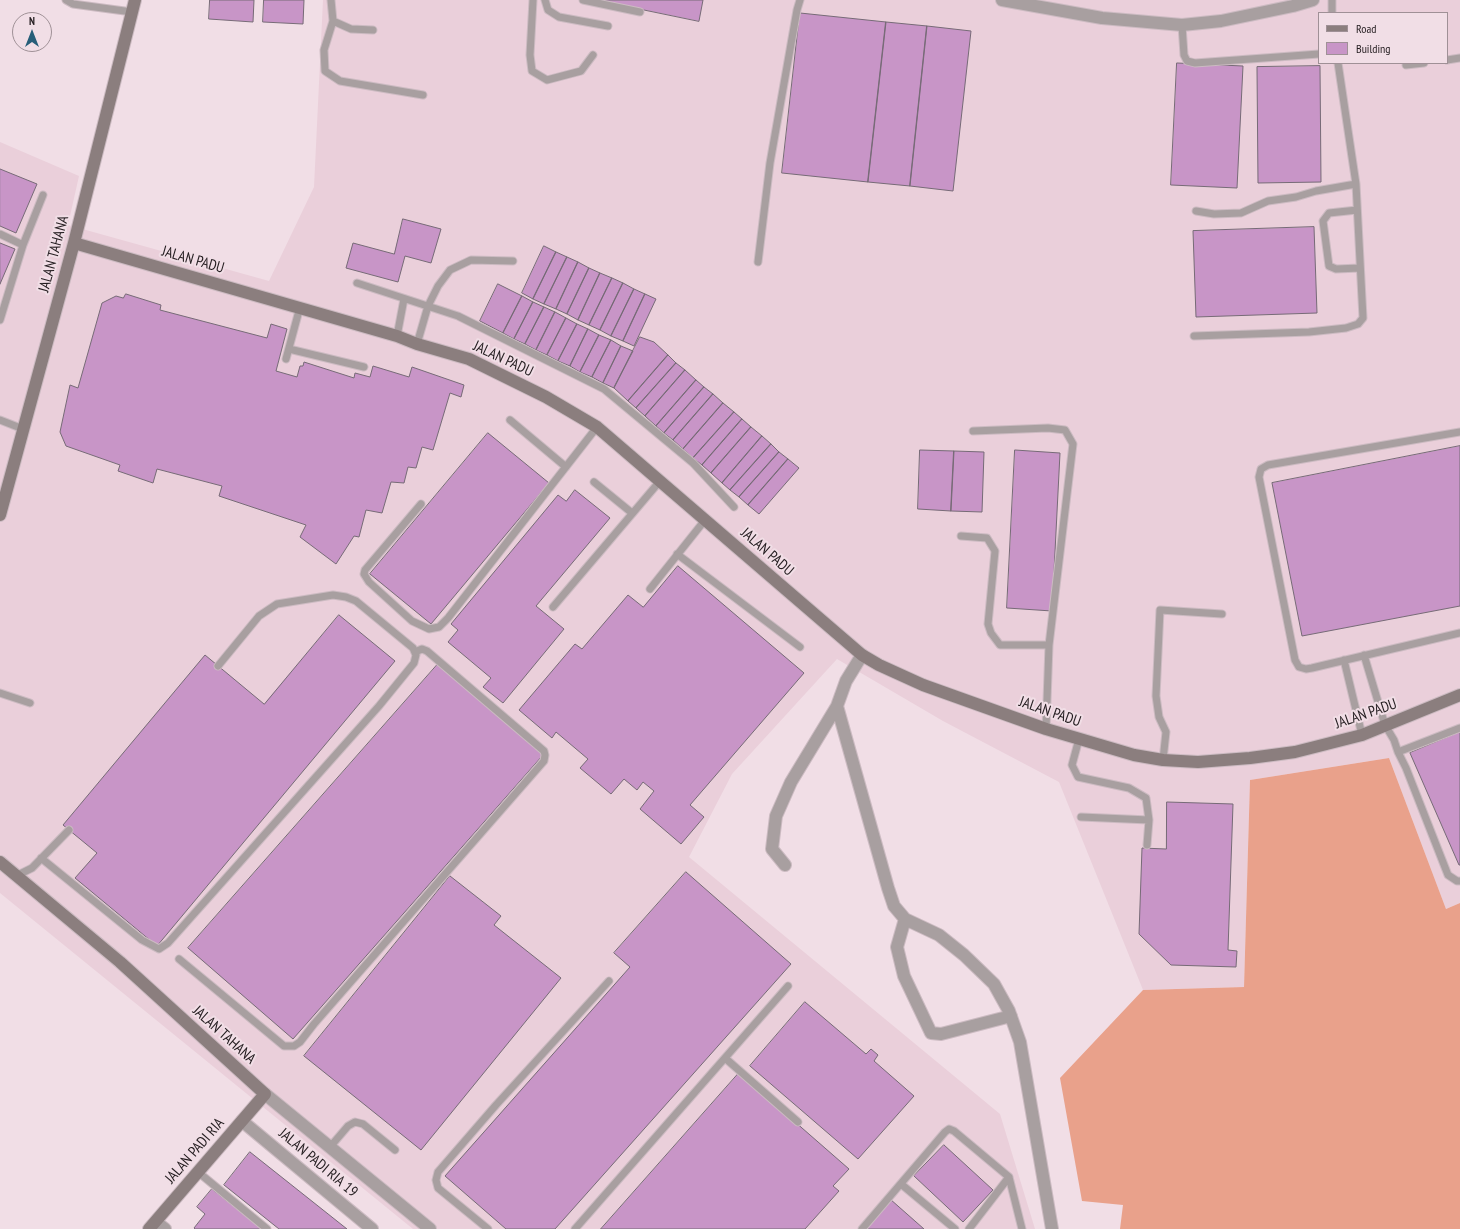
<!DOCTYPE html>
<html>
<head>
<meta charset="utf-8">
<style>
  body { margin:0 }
  #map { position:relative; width:1460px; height:1229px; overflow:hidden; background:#f1dee6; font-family:"PT Sans Narrow",sans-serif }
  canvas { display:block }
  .legend { position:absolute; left:1318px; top:12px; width:130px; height:52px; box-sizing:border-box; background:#f1dee6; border:1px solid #9f9096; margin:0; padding:5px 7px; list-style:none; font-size:12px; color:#231c1f }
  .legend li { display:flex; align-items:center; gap:8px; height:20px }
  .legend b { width:20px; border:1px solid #9f9096 }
  .north { position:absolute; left:12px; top:12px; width:40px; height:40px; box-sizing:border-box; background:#f1dee6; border:1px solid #9f9096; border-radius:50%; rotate:0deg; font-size:11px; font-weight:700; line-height:16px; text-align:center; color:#231c1f }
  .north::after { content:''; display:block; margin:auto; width:14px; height:18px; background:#275e79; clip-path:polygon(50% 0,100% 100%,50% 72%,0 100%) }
</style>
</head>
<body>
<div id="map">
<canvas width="1460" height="1229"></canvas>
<ul class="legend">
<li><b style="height:5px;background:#8b7e7e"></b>Road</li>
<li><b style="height:11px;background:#c895c7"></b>Building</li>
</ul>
<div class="north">N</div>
</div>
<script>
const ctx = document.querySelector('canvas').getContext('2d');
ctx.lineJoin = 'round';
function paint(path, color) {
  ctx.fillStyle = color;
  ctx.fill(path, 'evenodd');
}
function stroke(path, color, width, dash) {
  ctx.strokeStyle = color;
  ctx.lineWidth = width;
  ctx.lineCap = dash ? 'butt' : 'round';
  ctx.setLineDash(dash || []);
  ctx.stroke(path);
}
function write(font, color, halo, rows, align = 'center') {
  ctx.font = font + ' "PT Sans Narrow",sans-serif';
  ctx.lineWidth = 4;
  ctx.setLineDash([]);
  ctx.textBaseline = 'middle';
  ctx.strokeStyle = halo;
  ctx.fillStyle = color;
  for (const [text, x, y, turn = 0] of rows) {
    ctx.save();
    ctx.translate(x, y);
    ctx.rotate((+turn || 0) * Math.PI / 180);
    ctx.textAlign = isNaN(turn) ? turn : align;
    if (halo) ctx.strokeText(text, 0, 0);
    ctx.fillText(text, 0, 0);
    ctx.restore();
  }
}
paint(new Path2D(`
  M323 0H1460V903L1446 909 1389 758 1250 780 1244 987 1143 990 1059 782 943 721 837 659 732 774 689 857 1000 1114 1035 1229H413L0 893V142L79 176 68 225 269 281 314 187ZM1319 13H1447V63H1319Z`), '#eacfda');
paint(new Path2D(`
  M1389 758 1446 909 1460 903V1229H1120L1123 1205 1082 1201 1060 1078 1143 990 1244 987 1250 780Z`), '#e9a18b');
const building = new Path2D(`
  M210 0H254L253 22 209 19Z
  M264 0H304L303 24 263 22Z
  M596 0H703L699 21Z
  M800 13 886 22 868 182 782 173Z
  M886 22 927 26 910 186 868 182Z
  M927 26 971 31 953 191 910 186Z
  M1177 63 1243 66 1237 188 1171 185Z
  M1320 66 1321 182 1258 183 1257 67Z
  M0 169 37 184 16 233 0 226Z
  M403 219 441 229 431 263 405 256 398 282 346 268 353 243 394 254Z
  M1314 227 1317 313 1196 317 1193 231Z
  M0 243 15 249 0 284Z
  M544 246 556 252 533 299 522 293Z
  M556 252 567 257 544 304 533 299Z
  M567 257 578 262 556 309 544 304Z
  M578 262 589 268 567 314 556 309Z
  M589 268 600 273 578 320 567 314Z
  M600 273 612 278 589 325 578 320Z
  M612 278 623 283 600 330 589 325Z
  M623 283 634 289 611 336 600 330Z
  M498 284 522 296 503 333 480 321Z
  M634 289 645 294 623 341 611 336Z
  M126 294 161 305 160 310 267 338 271 324 287 329 276 371 297 377 300 366H303L304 362 354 378 355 373 370 377 373 366 409 377 412 367 464 385 461 397 450 393 433 450 422 447 416 468 408 467 404 483 391 482 382 513 366 510 359 537 354 536 336 564 300 537 306 525 219 496 222 486 157 469 153 483 118 471 120 465 66 446 60 432 70 385 78 388 102 303 116 296 123 298Z
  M645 294 656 299 634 346 623 341Z
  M522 296 533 302 514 339 503 333Z
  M533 302 544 307 525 344 514 339Z
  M544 307 555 312 536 350 525 344Z
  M555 312 566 318 547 355 536 350Z
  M566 318 577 324 558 361 547 355Z
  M577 324 588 329 570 366 558 361Z
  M588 329 599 335 580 372 570 366Z
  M599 335 611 340 592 377 580 372Z
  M640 337 654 342 668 355 628 401 614 388Z
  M611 340 621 346 603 383 592 377Z
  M621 346 633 351 614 388 603 383Z
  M668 355 676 363 636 408 628 401Z
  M676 363 685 370 645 416 636 408Z
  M685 370 696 380 656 426 645 416Z
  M696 380 704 387 664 433 656 426Z
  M704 387 713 394 673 440 664 433Z
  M713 394 723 403 683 449 673 440Z
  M723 403 734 412 693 458 683 449Z
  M734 412 742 419 702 465 693 458Z
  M742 419 751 427 711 473 702 465Z
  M751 427 762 436 722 483 711 473Z
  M488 433 549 483 431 624 370 574Z
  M762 436 771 444 730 490 722 483Z
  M771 444 779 452 739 497 730 490Z
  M1460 446V606L1302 636 1272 483Z
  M920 450 954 451 951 511 918 509Z
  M1015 450 1060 453 1052 611 1007 608Z
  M954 451 984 452 982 512 951 511Z
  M779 452 788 459 748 505 739 497Z
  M788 459 799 468 759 514 748 505Z
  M575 490 610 518 536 606 564 629 503 703 483 687 491 678 448 642 458 630 451 624 558 495 566 501Z
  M678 566 804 673 690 805 704 817 681 844 640 809 654 791 643 782 637 790 624 779 611 794 580 768 588 759 556 732 552 738 519 710 575 644 582 649 628 595 643 607Z
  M339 615 395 661 157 946 75 878 97 853 63 825 205 655 264 704Z
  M438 664 543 755 293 1039 188 948Z
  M1460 732V865H1459L1410 753Z
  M1167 802 1233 804 1228 950 1237 951 1236 967 1171 965 1139 934 1142 848 1166 849Z
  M686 872 791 964 555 1229H506L445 1176 630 967 614 953Z
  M450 876 501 916 494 925 561 978 421 1150 304 1056Z
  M805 1002 866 1054 871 1049 878 1055 874 1061 914 1096 858 1159 750 1066Z
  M739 1073 849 1169 833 1186 839 1191 805 1229H601Z
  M944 1145 993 1190 963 1222 914 1176Z
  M250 1152 347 1229H279L224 1185Z
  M212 1189 262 1229H195L194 1228 205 1214 197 1207Z
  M890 1199 924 1229H863Z`);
paint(building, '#c895c7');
stroke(building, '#776b77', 1);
const lane = new Path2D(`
  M66 0 73 4 132 12
  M331 0 333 21 351 29 373 30
  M533 0 530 55 532 71 547 80 581 71 593 55
  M545 0 548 10 559 17 608 26
  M583 0 640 12
  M1332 0V13
  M333 21 324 50 325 71 340 81 423 95
  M1182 25 1184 55 1187 61 1195 63 1319 54
  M1447 60 1460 58
  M1406 65 1424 63
  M1357 210 1329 213 1323 221 1329 266 1336 269 1360 268
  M1196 211 1214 214 1241 213 1268 201 1296 197 1316 191 1356 184
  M0 234 23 245
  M758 262 770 163 797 10 800 0
  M357 283 458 316 604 389 693 463 734 507
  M0 320 23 245 43 195
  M397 336 404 299
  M1194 336 1309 332 1346 328 1358 324 1363 318 1356 184 1338 63
  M417 344 428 306 438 286 450 270 471 260 513 261
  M289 349 364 367
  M286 359 300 307
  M0 420 23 429
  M510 420 566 467
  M973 431 1048 428 1065 430 1073 444 1049 645 1046 729
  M1460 432 1268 465 1261 469 1259 477 1295 660 1299 667 1306 669 1312 668 1460 633
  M594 482 632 513
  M421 504 365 570 364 574 369 582 412 621 429 629 439 627 448 618 597 427
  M961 536 987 538 995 551 988 624 991 633 1000 645H1049
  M677 554 800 647
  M650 589 705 520
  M553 607 660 481
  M1364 655 1385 725 1394 740 1398 752
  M1344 660 1362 735
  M0 693 30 703
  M1460 728 1398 752 1406 768 1448 875 1457 881H1460
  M1079 739 1072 765 1078 777 1129 788 1146 798 1149 820 1147 845
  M1163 760 1166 732 1159 717 1156 696 1160 610 1222 614
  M1081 817 1149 820
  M41 858 142 940 159 949 168 943 379 706 414 663 416 655 413 648 356 601 346 597 333 595 277 604 259 616 218 666
  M16 876 32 868 69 830
  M179 959 284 1046H294L300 1042 314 1024 544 761 545 755 544 751 427 651 422 649 415 652
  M725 1058 798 1122
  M330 1147 348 1126 355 1122 363 1124 395 1150
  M198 1172 267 1229
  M901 1184 955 1229
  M488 1229 438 1188 436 1180 438 1172 496 1105 609 981
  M575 1229 788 986
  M862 1229 945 1132 949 1129 954 1131 1009 1177 1022 1229
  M969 1229 1009 1177`);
const street = new Path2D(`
  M1002 0 1102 18 1182 25 1221 21 1293 6 1313 0
  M837 706 888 888 894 906 905 919 939 935 964 955 994 984 1009 1011 1020 1042 1052 1229
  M785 865 772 849 776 816 791 782 837 706 846 681 862 655
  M905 919 897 947 904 976 931 1033 941 1034 1011 1016
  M265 1094 430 1229
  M242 1121 372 1229
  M156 1222 165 1229`);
const secondary = new Path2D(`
  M74 243 397 336 417 344 469 359 546 397 597 427 862 655 879 665 923 685 1046 729 1134 755 1163 760 1198 762 1250 758 1295 752 1362 735 1460 695
  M0 515 74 243 135 0
  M0 862 120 962 265 1094 149 1229`);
stroke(lane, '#ccbbc2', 9);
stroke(street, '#ccbbc2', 14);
stroke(secondary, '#ccbbc2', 14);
stroke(lane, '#a89fa0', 7);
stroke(street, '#a89fa0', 12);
stroke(secondary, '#8b7e7e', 12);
write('15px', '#231c1f', '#f1dee6', [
  ["JALAN TAHANA",54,254,-75],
  ["JALAN PADU",193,260,16],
  ["JALAN PADU",503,359,25],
  ["JALAN PADU",767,552,41],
  ["JALAN PADU",1050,712,19],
  ["JALAN PADU",1366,714,-19],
  ["JALAN TAHANA",224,1035,42],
  ["JALAN PADI RIA",195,1151,-49],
  ["JALAN PADI RIA 19",318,1163,40]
]);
</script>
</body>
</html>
